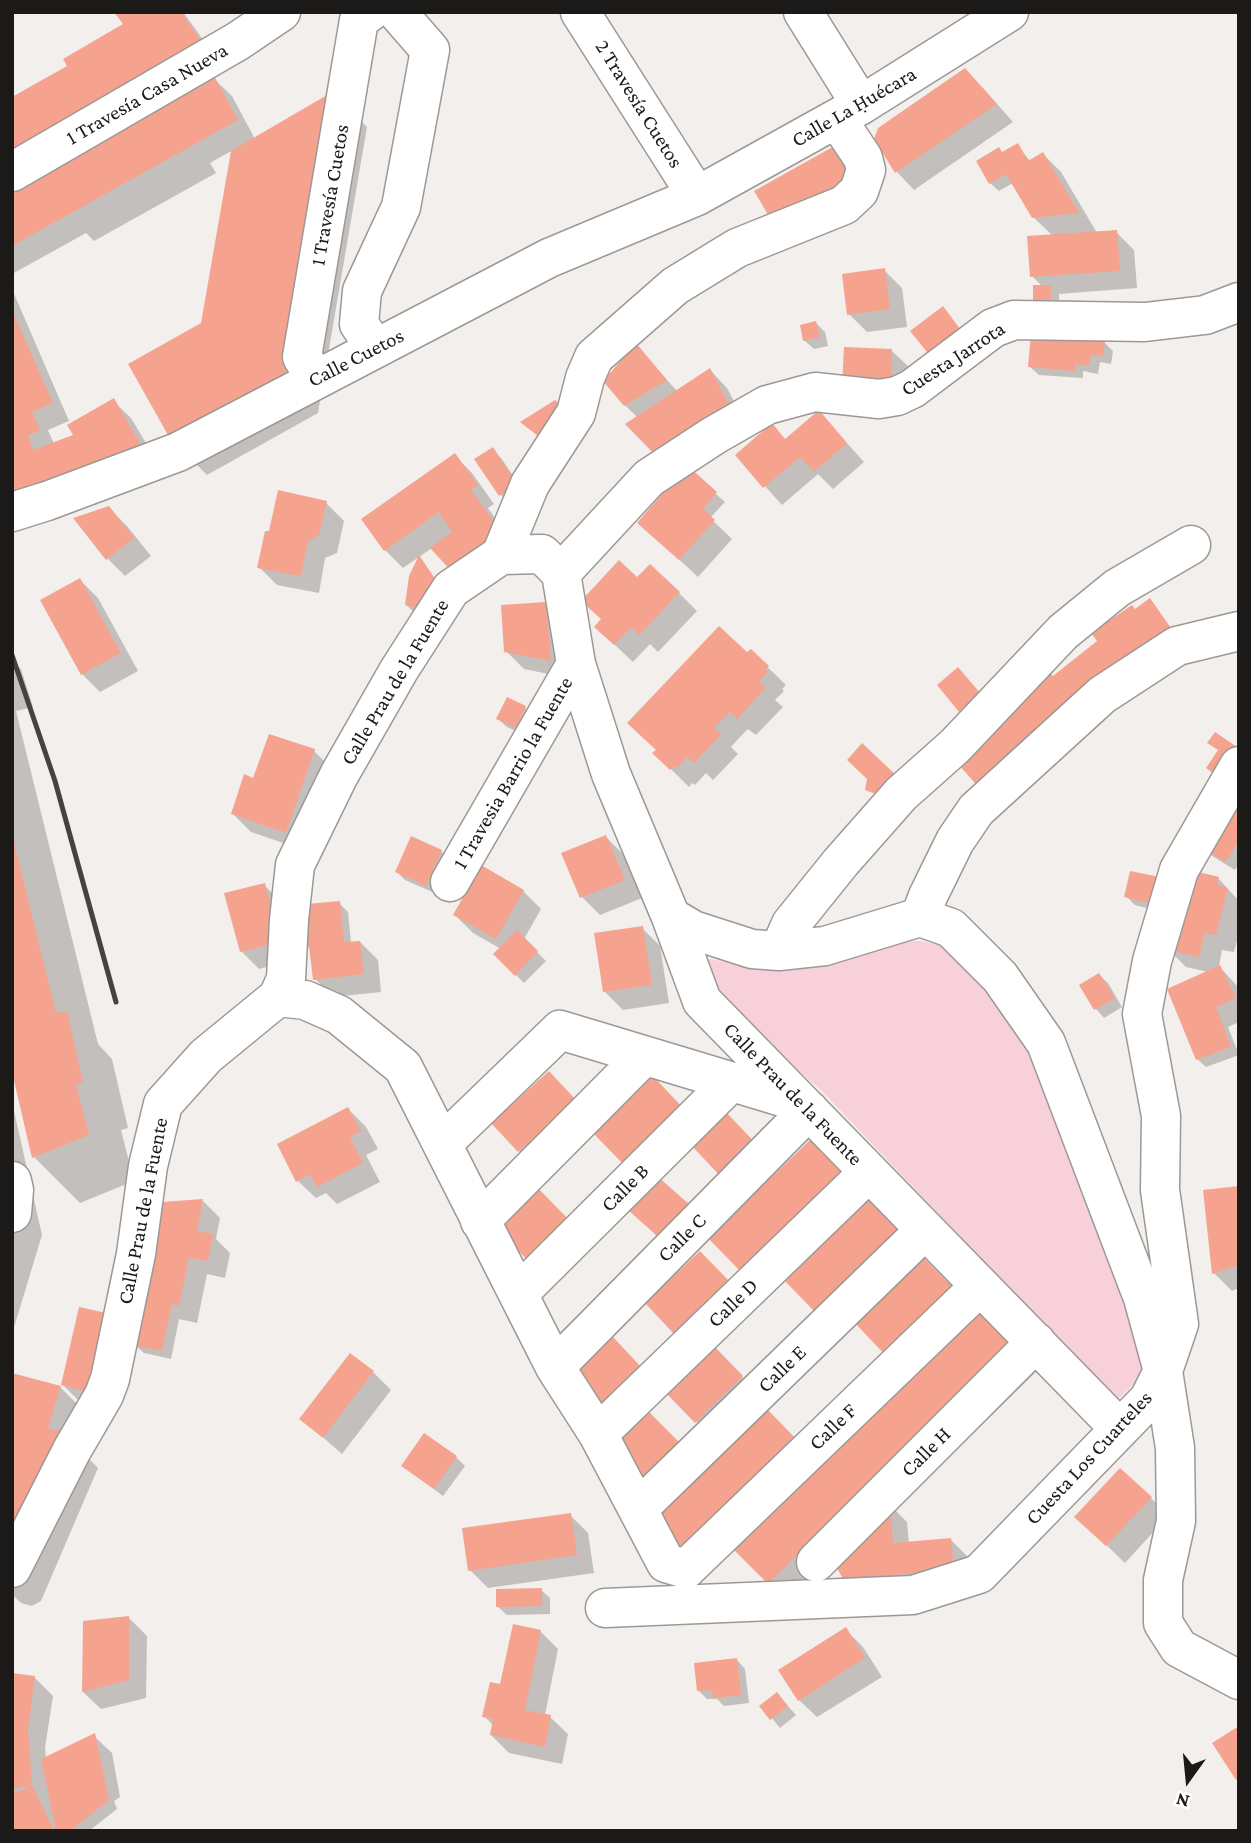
<!DOCTYPE html>
<html>
<head>
<meta charset="utf-8">
<style>
  body { margin:0 }
  #map { position:relative; width:1251px; height:1843px; overflow:hidden; background:#f3efec; font-family:"Crimson Pro",serif }
  canvas { display:block }
  .frame { position:absolute; inset:0; border:14px solid #1b1a18; pointer-events:none }
  .north { position:absolute; left:1153px; top:1745px; width:70px; height:70px; -webkit-text-stroke:5px #fff; paint-order:stroke; rotate:195deg; font-size:19px; font-weight:700; line-height:28px; text-align:center; color:#1b1a18 }
  .north::after { content:''; display:block; margin:auto; width:24px; height:32px; background:#1b1a18; clip-path:polygon(50% 0,100% 100%,50% 72%,0 100%) }
</style>
</head>
<body>
<div id="map">
<canvas width="1251" height="1843"></canvas>
<div class="frame"></div>
<div class="north">N</div>
</div>
<script>
const ctx = document.querySelector('canvas').getContext('2d');
ctx.lineJoin = 'round';
function paint(path, color) {
  ctx.fillStyle = color;
  ctx.fill(path, 'evenodd');
}
function stroke(path, color, width, dash) {
  ctx.strokeStyle = color;
  ctx.lineWidth = width;
  ctx.lineCap = dash ? 'butt' : 'round';
  ctx.setLineDash(dash || []);
  ctx.stroke(path);
}
function write(font, color, halo, rows, align = 'center') {
  ctx.font = font + ' "Crimson Pro",serif';
  ctx.lineWidth = 5;
  ctx.setLineDash([]);
  ctx.textBaseline = 'middle';
  ctx.strokeStyle = halo;
  ctx.fillStyle = color;
  for (const [text, x, y, turn = 0] of rows) {
    ctx.save();
    ctx.translate(x, y);
    ctx.rotate((+turn || 0) * Math.PI / 180);
    ctx.textAlign = isNaN(turn) ? turn : align;
    if (halo) ctx.strokeText(text, 0, 0);
    ctx.fillText(text, 0, 0);
    ctx.restore();
  }
}
paint(new Path2D(`
  M897 941H920L939 945 958 958 988 986 1030 1048 1109 1255 1147 1371 1116 1401 821 1090 736 1016 717 992 702 958 777 970Z`), '#f8d0da');
paint(new Path2D(`
  M117 12H183L225 70 212 77 232 96 255 139 334 93 367 127 318 413 207 475 173 441 202 325 233 150 210 163 216 173 94 241 86 233 12 274V191L69 67 125 25Z
  M983 88 1013 122 914 190 897 172Z
  M1017 145 1031 162 1043 154 1061 172 1097 233 1116 232 1134 250 1137 288 1059 294V302L1043 318V287L1032 276 1053 236 1033 217 1013 183 999 191 990 183 1004 154Z
  M884 270 902 288 907 327 867 332 849 314Z
  M12 289 69 421 48 430 54 444 76 436 113 401 131 418 159 465 12 485Z
  M816 323 825 332 828 346 814 349 805 341 802 327Z
  M1104 342 1113 351 1111 364 1100 362 1098 374 1083 371V378L1039 375 1030 367Z
  M636 346 677 391 710 370 727 388 749 430 689 470 725 502 710 518 732 539 698 577 640 523 671 488 638 418 625 405Z
  M892 351 910 368 908 405 844 385Z
  M819 412 864 462 833 489 818 474 782 505 737 455 772 426 786 440Z
  M492 449 501 458 525 493 509 504 501 495 476 460Z
  M454 455 472 473 494 504 488 508 515 546 432 548 403 568 385 550Z
  M326 503 344 521 337 553 325 558 319 593 277 585 259 567Z
  M109 508 127 526 151 556 125 576 107 558Z
  M419 558 448 596 415 613 406 605Z
  M80 580 98 598 138 671 100 692 82 674Z
  M637 580 679 593 697 611 658 652 650 644 633 662 596 627Z
  M546 604 564 622 568 678 524 669 506 651Z
  M751 651 786 685 782 689 784 691 775 700 783 707 756 735 748 729 739 738 731 747 738 754 713 780 706 773 695 785 692 783 689 787 655 753Z
  M12 661 21 669 33 707 16 711 98 1044 112 1059 128 1128 121 1130 134 1181 80 1203 34 1157 12 1064Z
  M508 700 525 708 534 716 524 735 507 727 498 719Z
  M314 751 332 769 304 850 251 832 233 814 254 781Z
  M1239 779V863L1235 870 1209 854Z
  M606 837 624 855 642 898 600 915 582 897Z
  M441 851 450 860 435 893 405 880 397 872Z
  M1131 873 1161 912 1135 905 1126 896Z
  M1218 878 1239 901V933L1234 952 1222 950 1219 966 1239 988V1022L1228 1027 1239 1055 1206 1067 1197 1059 1208 972 1186 967 1168 949Z
  M264 885 282 903 297 959 259 969 241 951Z
  M523 891 541 909 524 939 546 961 524 983 495 954 501 949 473 933 455 915Z
  M339 903 348 912 351 943 360 942 378 960 381 992 333 997 315 979 311 950 306 945Z
  M642 928 660 946 669 1003 623 1010 605 992Z
  M1099 975 1108 983 1122 1007 1104 1018 1096 1009Z
  M567 1091 537 1169 519 1151Z
  M12 1102 42 1235 12 1334Z
  M348 1109 366 1127 378 1149 366 1155 380 1182 337 1204 326 1193 316 1198 298 1181Z
  M1239 1188V1288L1232 1291 1214 1273Z
  M203 1201 220 1218 216 1239 230 1253 225 1278 207 1274 197 1323 179 1319 171 1359 144 1353 135 1345Z
  M700 1253 735 1290 718 1306 704 1291Z
  M921 1257 1037 1371 936 1470 928 1462 890 1505 907 1522 909 1544 951 1540 969 1558 971 1587 845 1578 832 1556 787 1600 734 1548 699 1465 819 1464 909 1376Z
  M110 1315 81 1403 63 1385Z
  M714 1349 760 1395 705 1430 668 1393Z
  M373 1372 391 1390 342 1454 302 1419Z
  M12 1375 60 1387 78 1405 68 1438 98 1468 41 1601 32 1606 21 1603 12 1594Z
  M456 1457 465 1466 443 1496 403 1466Z
  M1151 1498 1168 1516 1125 1563 1095 1534Z
  M570 1515 588 1533 594 1573 488 1588 470 1570Z
  M541 1590 550 1598V1614L507 1615 498 1607Z
  M129 1618 147 1636 146 1698 101 1709 83 1692 85 1623Z
  M845 1629 863 1647 882 1677 817 1717 799 1700Z
  M540 1631 558 1649 545 1715 550 1717 568 1734 562 1764 509 1753 491 1735 493 1725 484 1716 502 1686Z
  M737 1660 745 1669 749 1703 724 1706 717 1699H707L699 1691Z
  M12 1674 35 1678 53 1696 45 1748 46 1758 94 1736 112 1753 120 1797 114 1801 117 1809 89 1831H13Z
  M777 1694 796 1715 780 1728 762 1706Z`), '#0003');
paint(new Path2D(`
  M114 12H181L209 52 12 163V97L67 66 63 59 123 24Z
  M965 68 997 104 895 173 874 139 878 128Z
  M214 76 238 120 12 246V190Z
  M334 91 284 379 172 442 128 364 201 323 231 151Z
  M1018 143 1028 161 1043 152 1079 213 1032 218 1006 174 989 184 976 161 999 147 1002 152Z
  M838 144 853 170 842 199 773 223 754 191Z
  M1117 230 1120 271 1030 277 1027 236Z
  M885 268 890 309 847 315 842 274Z
  M1033 285H1051V300L1079 301V311L1033 310Z
  M943 306 963 333 931 357 910 331Z
  M12 310 53 403 32 412 40 431 28 435 33 450 73 435 67 425 114 398 142 447 18 502 12 489Z
  M816 321 820 337 803 341 800 325Z
  M1031 333 1105 341 1103 356 1091 355 1089 366 1075 364V371L1028 367Z
  M636 343 667 380 624 406 603 381Z
  M844 347 892 349 891 388 842 386Z
  M710 368 733 412 660 460 625 424Z
  M555 400 564 407 547 443 520 422Z
  M819 410 847 443 814 472 800 457 763 488 735 455 772 423 785 439Z
  M493 447 517 484 499 496 474 459Z
  M455 453 478 485 471 490 498 527 494 540 455 575 430 548 452 532 439 512 384 551 361 519Z
  M687 465 717 492 703 509 715 520 679 560 637 523Z
  M278 490 327 501 319 535 308 541 301 576 257 568 265 531H269Z
  M109 506 134 538 106 560 73 518Z
  M419 555 440 586 423 609 405 605 409 576Z
  M619 560 637 577 650 564 680 592 639 635 631 627 614 645 594 627 601 619 581 601Z
  M80 578 121 653 81 675 40 600Z
  M1150 598 1173 631 984 793 957 763 1024 702 1018 695 1047 669 1053 676 1097 641 1091 633 1132 605 1135 609Z
  M546 602 551 661 504 652 501 605Z
  M719 626 747 652 751 649 769 666 765 670 768 672 759 681 766 688 737 719 730 712 714 728 721 735 694 763 687 757 676 769 674 766 670 770 652 753 656 750 627 723Z
  M958 667 981 694 959 712 937 685Z
  M507 697 526 706 516 728 496 719Z
  M1215 732 1237 747 1217 776 1206 768 1218 750 1207 743Z
  M269 734 315 749 286 833 231 814 244 774 253 778Z
  M862 743 897 776 881 796 865 790 867 779 847 760Z
  M1239 776V840L1226 862 1198 846Z
  M12 834 56 1013 67 1011 83 1082 76 1084 89 1135 32 1158 12 1072Z
  M606 835 625 880 580 898 561 853Z
  M411 836 442 850 426 886 395 872Z
  M481 865 524 890 496 939 453 915Z
  M1186 869 1219 877 1217 885 1228 888 1216 935 1205 933 1199 957 1166 949Z
  M1130 871 1160 877 1153 904 1124 897Z
  M265 883 280 942 240 952 224 893Z
  M340 901 344 942 360 941 364 974 313 980 309 946H305L307 904Z
  M643 926 652 985 603 992 594 933Z
  M517 930 538 951 515 976 493 954Z
  M1220 965 1236 998 1216 1007 1231 1047 1196 1060 1167 989Z
  M1099 973 1115 998 1094 1010 1079 985Z
  M549 1071 576 1100 518 1152 491 1123Z
  M650 1073 689 1114 630 1171 590 1130Z
  M348 1107 361 1131 350 1137 363 1163 317 1187 310 1174 296 1182 277 1144Z
  M726 1112 760 1148 725 1181 691 1145Z
  M810 1140 849 1180 743 1274 708 1238Z
  M657 1176 697 1211 667 1245 627 1209Z
  M534 1184 574 1225 532 1265 493 1224Z
  M1239 1186V1265L1212 1274 1203 1190Z
  M871 1196 909 1234 814 1311 784 1280Z
  M203 1199 197 1231 213 1234 208 1261 189 1258 179 1306 172 1304 162 1351 133 1345 162 1202Z
  M700 1251 728 1280 708 1299 710 1301 675 1335 645 1303Z
  M923 1257 958 1292 889 1359 854 1322Z
  M79 1307 111 1314 88 1392 61 1385Z
  M977 1307 1012 1344 768 1584 732 1548Z
  M613 1337 643 1369 599 1412 568 1380Z
  M714 1346 743 1376 695 1423 666 1393Z
  M350 1353 374 1371 323 1438 299 1419Z
  M12 1373 61 1386 48 1428 65 1432 12 1556Z
  M765 1407 801 1444 687 1553 652 1516Z
  M649 1412 683 1446 639 1491 611 1449Z
  M424 1433 457 1456 434 1489 401 1466Z
  M1120 1468 1152 1497 1106 1546 1074 1517Z
  M890 1503 893 1543 951 1538 954 1570 843 1579 831 1557Z
  M571 1513 577 1555 468 1571 462 1528Z
  M542 1588V1606L496 1607V1589Z
  M129 1616V1680L82 1692 83 1621Z
  M513 1624 541 1630 525 1710 551 1715 545 1747 490 1735 493 1719 482 1717 490 1682 500 1684Z
  M846 1627 865 1658 798 1701 778 1670Z
  M737 1658 741 1695 713 1698 712 1690 697 1691 694 1663Z
  M12 1673 35 1676 28 1729 32 1785 54 1831H12V1795L32 1785 12 1789Z
  M777 1692 788 1706 770 1720 759 1706Z
  M1239 1726V1778L1236 1780 1212 1743Z
  M95 1733 109 1800 70 1831H56L41 1759Z`), '#f5a28e');
const minor = new Path2D(`
  M580 12 697 196
  M803 12 861 105
  M12 172 238 41 281 12
  M375 348 359 324 362 291 401 207 430 50 397 12
  M316 379 302 357 359 20 370 12
  M12 512 47 501 178 452 549 258 697 196 861 105 1009 12
  M501 555 530 484 576 413 585 378 594 357 675 286 737 248 844 205 859 191 866 170 863 158 837 119
  M561 573 649 478 713 436 767 405 815 392 879 399 897 396 912 389 993 328 1014 320 1145 322 1205 315 1239 302
  M450 882 576 664
  M671 917 693 930 752 949 779 951 825 946 920 917 951 928 1000 977 1046 1043 1143 1298 1163 1371 1175 1448 1176 1521 1163 1580V1623L1179 1648 1239 1680
  M920 917 928 896 955 841 976 810 1102 695 1177 646 1239 631
  M779 951 791 924 841 862 901 794 955 746 1063 632 1117 588 1191 545
  M278 997 305 1000 339 1015 403 1067 555 1367 598 1434 666 1563 686 1569 980 1286
  M442 1144 560 1030 799 1102
  M12 1181 14 1190 12 1213
  M480 1221 644 1056
  M519 1293 731 1082
  M555 1367 809 1110
  M598 1434 869 1172
  M639 1508 925 1230
  M816 1562 1036 1342
  M12 1568 72 1450 104 1395 110 1379 136 1254 148 1166 163 1104 206 1056 278 997 286 979 289 920 295 865 339 775 399 670 451 589 501 555 542 554 561 573 576 664 611 774 671 917 702 1001 1120 1429
  M605 1608 913 1595 979 1574 1149 1399 1163 1371 1179 1324 1160 1190 1161 1116 1142 1014 1152 961 1179 870 1239 766`);
stroke(minor, '#9c9995', 41);
stroke(minor, '#fff', 38);
stroke(new Path2D(`
  M12 655 55 781 116 1002`), '#454341', 5);
write('21px', '#1b1a18', '#fff', [
  ["1 Travesía Casa Nueva",147,94,-30],
  ["2 Travesía Cuetos",639,104,58],
  ["Calle La Ḥuécara",854,107,-30],
  ["1 Travesía Cuetos",330,195,-80],
  ["Calle Cuetos",356,358,-27],
  ["Cuesta Jarrota",953,359,-33],
  ["Calle Prau de la Fuente",395,682,-59],
  ["1 Travesia Barrio la Fuente",513,773,-60],
  ["Calle Prau de la Fuente",793,1094,46],
  ["Calle B",625,1188,-45],
  ["Calle Prau de la Fuente",143,1211,-79],
  ["Calle C",682,1238,-45],
  ["Calle D",733,1303,-44],
  ["Calle E",782,1369,-44],
  ["Calle F",833,1427,-44],
  ["Calle H",926,1452,-45],
  ["Cuesta Los Cuarteles",1089,1458,-47]
]);
</script>
</body>
</html>
